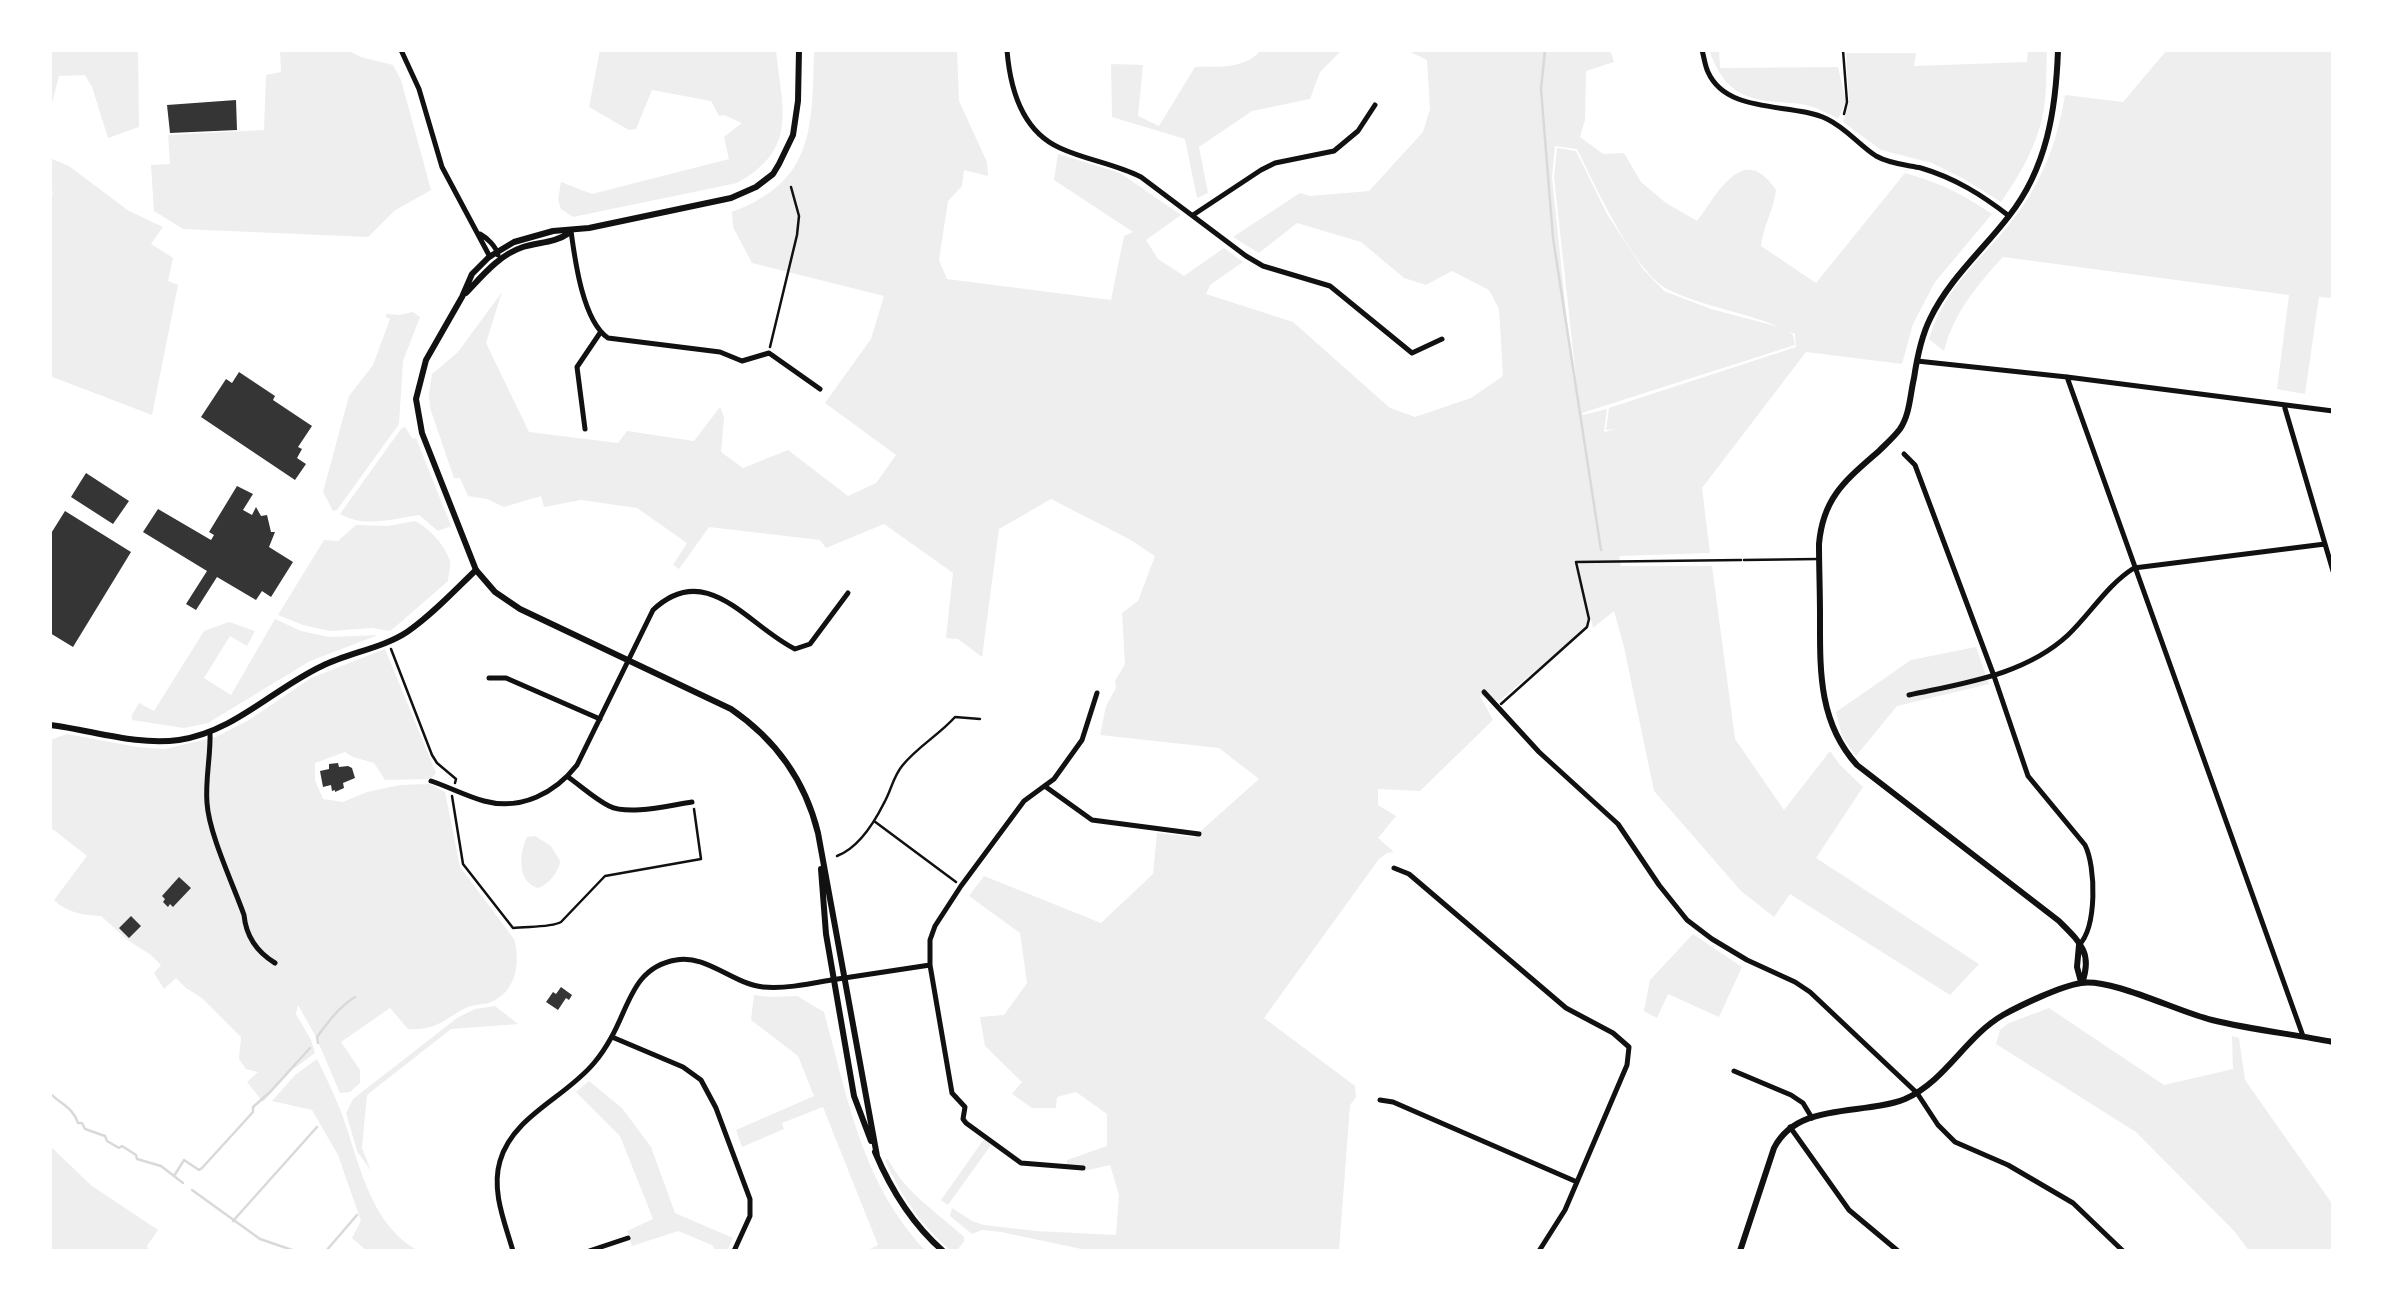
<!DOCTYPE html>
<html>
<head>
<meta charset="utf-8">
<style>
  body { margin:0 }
  #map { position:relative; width:2383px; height:1301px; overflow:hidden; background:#fff; font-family:Raleway,sans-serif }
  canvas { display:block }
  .frame { position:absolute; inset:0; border:52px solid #fff; pointer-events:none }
</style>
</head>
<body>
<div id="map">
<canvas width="2383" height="1301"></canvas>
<div class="frame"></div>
</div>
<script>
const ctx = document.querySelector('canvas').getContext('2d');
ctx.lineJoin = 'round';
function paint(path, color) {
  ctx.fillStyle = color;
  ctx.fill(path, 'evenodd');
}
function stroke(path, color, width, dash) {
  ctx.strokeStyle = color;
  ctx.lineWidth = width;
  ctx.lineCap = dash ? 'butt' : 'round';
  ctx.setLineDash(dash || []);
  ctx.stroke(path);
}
paint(new Path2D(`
  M50 50H138L139 127 108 138 92 87 85 75 59 76 50 111Z
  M280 50H347L361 57 393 65 401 80 431 190 394 211 368 237 183 229 154 211 151 165 170 164 168 135 264 130 266 75 281 72Z
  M600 50H776C782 109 799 149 737 183L573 217 561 209 558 200 561 182 592 194 729 159 724 137 742 123 724 115 719 116 711 101 652 90 636 129 629 130 589 107Z
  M814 50H957L959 101 987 162 988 176 964 170 962 186 948 201 939 260 947 279 1111 300 1124 236 1133 232 1054 180 1058 154 1120 173 1181 215 1146 240 1158 259 1184 276 1224 248 1243 262 1210 285 1206 294 1293 322 1390 408 1415 417 1471 398 1503 376 1499 309 1489 290 1452 271 1426 285 1404 278 1361 242 1297 223 1259 253 1233 237 1300 193 1310 196 1369 191 1423 132 1430 109 1427 60 1406 50H1610L1614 62 1586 71 1585 120 1580 137 1603 154 1624 153 1641 182 1666 203 1697 221C1717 195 1743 140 1776 190 1774 210 1763 226 1761 246L1816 283 1905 173C1940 183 1961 193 1992 214L1935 282 1913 324 1902 364 1806 352 1702 488 1710 553 1619 556 1621 566H1712L1735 739 1784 810 1830 751 1840 765 1863 787 1816 858 1979 964 1950 995 1790 894 1774 917 1741 891 1654 791 1624 647 1614 611 1593 628 1591 619H1588L1586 627 1579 634 1499 701 1480 696 1493 720 1420 791 1378 789V805L1396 816 1378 838 1394 852 1387 853 1379 859 1264 1018 1355 1086 1356 1097 1350 1105 1339 1251H1091L1001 1232 982 1230 972 1234 950 1216 952 1208 972 1221 984 1225 1036 1231 1116 1235 1119 1195 1110 1165 1084 1171 1066 1169 1067 1160 1107 1146V1114L1076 1092 1057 1097 1056 1108H1032L1012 1094 1022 1082 985 1046 980 1017 1004 1015 1027 983 1020 933 969 896 984 876 1101 923 1153 874 1157 833 1194 837 1259 779 1219 748 1100 735 1106 706 1116 688 1115 681 1125 664 1122 613 1138 601 1155 556 1129 539 1051 499 999 529 982 657 958 639 946 638 953 573 884 524 826 548 820 540 709 527 679 569 673 565 687 543 637 508 581 500 544 507 541 496 504 507 487 499 468 496 460 478H454L430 408 429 394 432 374 458 352 502 292 486 343 529 432 618 443 627 431 694 441 720 407 724 417 721 452 743 468 788 450 848 496 876 483 896 455 825 403 871 339 884 296 752 263 733 227 732 212C815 181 812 127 814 50ZM1555 146 1577 149C1594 183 1635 274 1669 290 1704 307 1745 312 1779 327L1711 309 1664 291 1643 269 1607 214 1576 151 1557 148 1554 177 1576 378 1567 321 1552 177ZM1789 332 1795 334 1796 347 1609 408 1606 430 1616 429 1604 432 1607 409 1583 415 1582 413 1795 345 1793 335Z
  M1261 50H1342L1320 72 1310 99 1252 111 1199 147 1208 193 1197 198 1185 139 1112 117 1111 64 1143 65 1138 116 1159 126 1195 67C1218 66 1244 70 1261 50Z
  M1709 50H1719L1720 68 1838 67 1846 102 1838 119C1829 114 1819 109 1810 106 1800 103 1788 103 1778 102 1738 99 1723 87 1709 50Z
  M2028 50H2047C2046 66 2047 83 2045 99 2042 137 2022 172 2001 202L1962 178 1932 163 1881 150 1843 122 1849 102 1846 53H1916L1914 66 2027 62Z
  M2167 50H2333V298L2319 297 2305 394 2277 389 2289 295 2003 257C1978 284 1953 314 1944 351L1929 339C1947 282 1981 262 2015 217 2044 178 2057 142 2065 95L2123 102Z
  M50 158 69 166 129 211 163 227 151 244 173 258 168 281 178 285 152 415 50 376V199L55 190 50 196Z
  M413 312 420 317 403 361 399 424 337 510 333 511 323 492 349 396 373 365 390 319 386 317V314L399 315Z
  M405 427 413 439 416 438 451 526 438 531 419 515C392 519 365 528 340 514L401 429Z
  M415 521C429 528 447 547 450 562 451 566 448 577 448 581L394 628 389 631 372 628 330 631 303 625 278 615 324 540 338 541 356 525 388 526Z
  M275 619 301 631 329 637 378 635 310 661 208 723 184 728 132 720V715L139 703 154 711 204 631 229 622 255 631 247 646 230 636 204 678 231 695Z
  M1976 647 1989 684 1897 706 1856 756 1842 736 1836 712 1911 660Z
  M385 649 436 773 431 779 385 780 374 763 353 757 345 752 315 763V780L323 799 343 802 367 792 400 785 430 784 445 792 460 867 514 939C521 962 516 992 491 1002 484 1005 475 1004 468 1007 441 1020 440 1030 408 1029L390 1008 341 1042 360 1070V1083L350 1092 340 1093 316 1037 298 1005 296 1014 311 1040 315 1053 292 1070 263 1102 247 1082 258 1072 246 1069 239 1059 241 1037 202 998 186 988 176 978 164 989 154 973 161 965 151 955 129 941 101 916C83 915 67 913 54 900L87 856 50 827V740L67 734 137 747 165 749 216 737 249 720 311 678Z
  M535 836 551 846 560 861C559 872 548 885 538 888 517 882 519 854 527 837Z
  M1693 934 1742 967 1719 1017 1668 994 1657 1018 1644 1011 1650 980Z
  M754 995 770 997 797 996 824 1012C848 1099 862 1184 926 1251H866L878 1245 823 1107 782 1123 784 1129 742 1147 736 1130 814 1096 798 1056 751 1020Z
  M495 1006 518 1024 451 1029 367 1095 362 1148 371 1171 357 1151 346 1113 353 1099 457 1018 475 1009Z
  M2049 1008 2164 1085 2233 1069 2232 1036 2239 1038 2245 1080 2333 1205V1251H2249L2235 1232 2136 1132 1996 1044 2000 1030 2009 1023Z
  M317 1059C325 1075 333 1092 340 1109 359 1158 368 1224 419 1251H367L352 1238 361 1221 338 1155 312 1110 272 1101 295 1075Z
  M589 1081 622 1108 651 1147 675 1213 733 1238 727 1251H716L712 1245 678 1231 632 1246 627 1231 653 1219 620 1136 576 1092Z
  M984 1139 991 1145 948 1205 941 1200Z
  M50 1146 92 1186 158 1230 147 1246 149 1251H50Z
  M888 1159C906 1194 936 1211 964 1237V1242L956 1251H951C921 1225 901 1196 885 1160Z`), '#eee');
stroke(new Path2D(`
  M1545 50 1541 89 1553 238 1601 550
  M318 1043 317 1037C328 1022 339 1007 355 997
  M50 1093C60 1104 73 1107 78 1123H82L85 1129 105 1136 107 1141 119 1148 122 1146 136 1155 137 1159 161 1166 183 1183
  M174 1176 184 1160 199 1170 202 1168 253 1112V1107L270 1092 310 1048
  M192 1190 260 1239 295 1251
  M233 1221 317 1127
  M326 1251 357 1215`), '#d9d9d9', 2.5);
paint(new Path2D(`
  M236 100 237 130 170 133 167 105Z
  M239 372 275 396 273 400 312 426 298 447 302 449 297 458 306 464 295 480 201 417 226 379 232 383Z
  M86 473 129 501 113 524 71 497Z
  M237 486 253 494 243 510 252 515 256 507 261 516 267 515 271 532H275L269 547 293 562 271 597 262 591 256 600 217 577 196 610 186 604 207 571 143 532 158 509 211 540 214 535 209 532Z
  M65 511 131 552 73 647 50 633V535Z
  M338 763 339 767 348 766 352 768 355 778 343 783 344 788 335 792V790L332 791 331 785 323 787 320 771 329 769V764Z
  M179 877 191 888 173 907 170 904 168 907 163 902 165 899 162 896Z
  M131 916 141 926 129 938 119 928Z
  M561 987 572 995 569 1000 566 998 558 1010 546 1002 553 992 556 994Z`), '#353535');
stroke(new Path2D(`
  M1843 50 1847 102 1844 114
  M770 347 797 235 799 216 791 187
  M391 649 432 755 437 763 456 779 455 783
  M1501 704 1587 627 1589 619 1576 562 1741 560
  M452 796 463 864 513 928C527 926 550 928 561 922L605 876 701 859 694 809
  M874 821 956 882
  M837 856C858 848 874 823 884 803 891 791 893 777 902 766 917 747 939 735 955 717L980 719`), '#111', 2.5);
stroke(new Path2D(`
  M1744 560 1818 559`), '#111', 2.5);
stroke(new Path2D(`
  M401 50 419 89 442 167 490 257
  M1007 50C1010 88 1022 131 1060 148 1086 160 1115 164 1141 177L1246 256 1263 266 1330 286 1412 353 1442 339
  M1702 50C1704 57 1705 66 1708 72 1727 115 1792 102 1827 119 1846 128 1859 145 1876 156 1890 164 1907 165 1921 168 1955 178 1982 195 2009 216
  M1193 215 1261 170 1275 163 1334 151 1358 131 1375 105
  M571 231C575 261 583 321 608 338L720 352 742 361 769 353 820 389
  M480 234C487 238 496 246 498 255
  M1917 361 2067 377 2333 411
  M2067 377 2303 1036
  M2284 405 2333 571
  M585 429 577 367 600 333
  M1904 454 1915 465 1994 676 2028 776 2085 845C2096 867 2097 927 2079 945
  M489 678H506L600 719
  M1484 692 1539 752 1618 824 1659 885 1687 920 1712 939 1747 960 1795 982 1810 992 1917 1093 1938 1125 1955 1142 2008 1165 2073 1203 2123 1251
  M1909 695C1964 683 2025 675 2068 635 2091 613 2107 585 2134 568L2325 544
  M210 732C211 755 205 779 207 803 209 834 233 884 244 915 246 936 257 952 275 963
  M568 777C581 786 595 799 609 806 629 816 670 805 692 802
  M431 781C449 787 466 796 484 801 521 811 555 793 577 765L653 610C707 559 748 626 795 649L810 644 848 593
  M1046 787 1092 820 1199 834
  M1394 868 1409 874 1566 1008 1613 1033 1629 1047 1627 1065 1565 1210 1539 1251
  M612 1037 683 1067 701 1080 716 1108 750 1199V1216L734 1251
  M1734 1071 1791 1095 1803 1103 1812 1118
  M1380 1100 1393 1102 1577 1182
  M1790 1127 1849 1210 1898 1251
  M1083 1168 1021 1163 966 1123 963 1119 965 1107 952 1093 930 965V940L935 926 961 886 1024 801 1054 779 1082 740 1097 693
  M513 1251C505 1223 491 1191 500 1161 513 1116 565 1098 594 1063 600 1056 606 1047 611 1038 629 1007 633 967 676 960 706 954 733 984 763 987 785 989 809 984 831 980 864 975 897 970 930 965
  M589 1251 628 1238`), '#111', 5);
stroke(new Path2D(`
  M2058 50C2056 109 2047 168 2009 216 1983 250 1949 279 1930 319 1921 337 1917 358 1914 378 1910 395 1910 414 1900 429 1894 437 1886 444 1879 451 1846 480 1823 497 1819 544 1819 568 1820 591 1820 615 1820 669 1818 722 1857 765L2059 921C2080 942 2093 953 2082 983
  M50 725C92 730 136 746 179 740 234 732 273 689 322 666 348 653 383 648 407 632 432 615 454 591 476 570L495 592 520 609 731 709C775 739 805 780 818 833L877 1156
  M821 869 826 934 854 1096 871 1141
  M2079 945 2077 967 2081 982
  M875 1152C891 1190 912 1224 943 1251
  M1740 1251 1774 1148C1798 1101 1863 1116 1905 1099 1946 1081 1965 1037 2003 1015 2021 1005 2061 986 2081 983 2112 978 2178 1012 2212 1020 2252 1030 2293 1034 2333 1042`), '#111', 6);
stroke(new Path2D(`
  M466 293C483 275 499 255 523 247 539 242 555 243 569 233
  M476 570 422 433 416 399 426 360 462 297 472 274 489 257 514 242 553 231 589 228 731 198 756 187 773 174 779 164 793 135 798 101 799 50`), '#111', 6);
</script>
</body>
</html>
